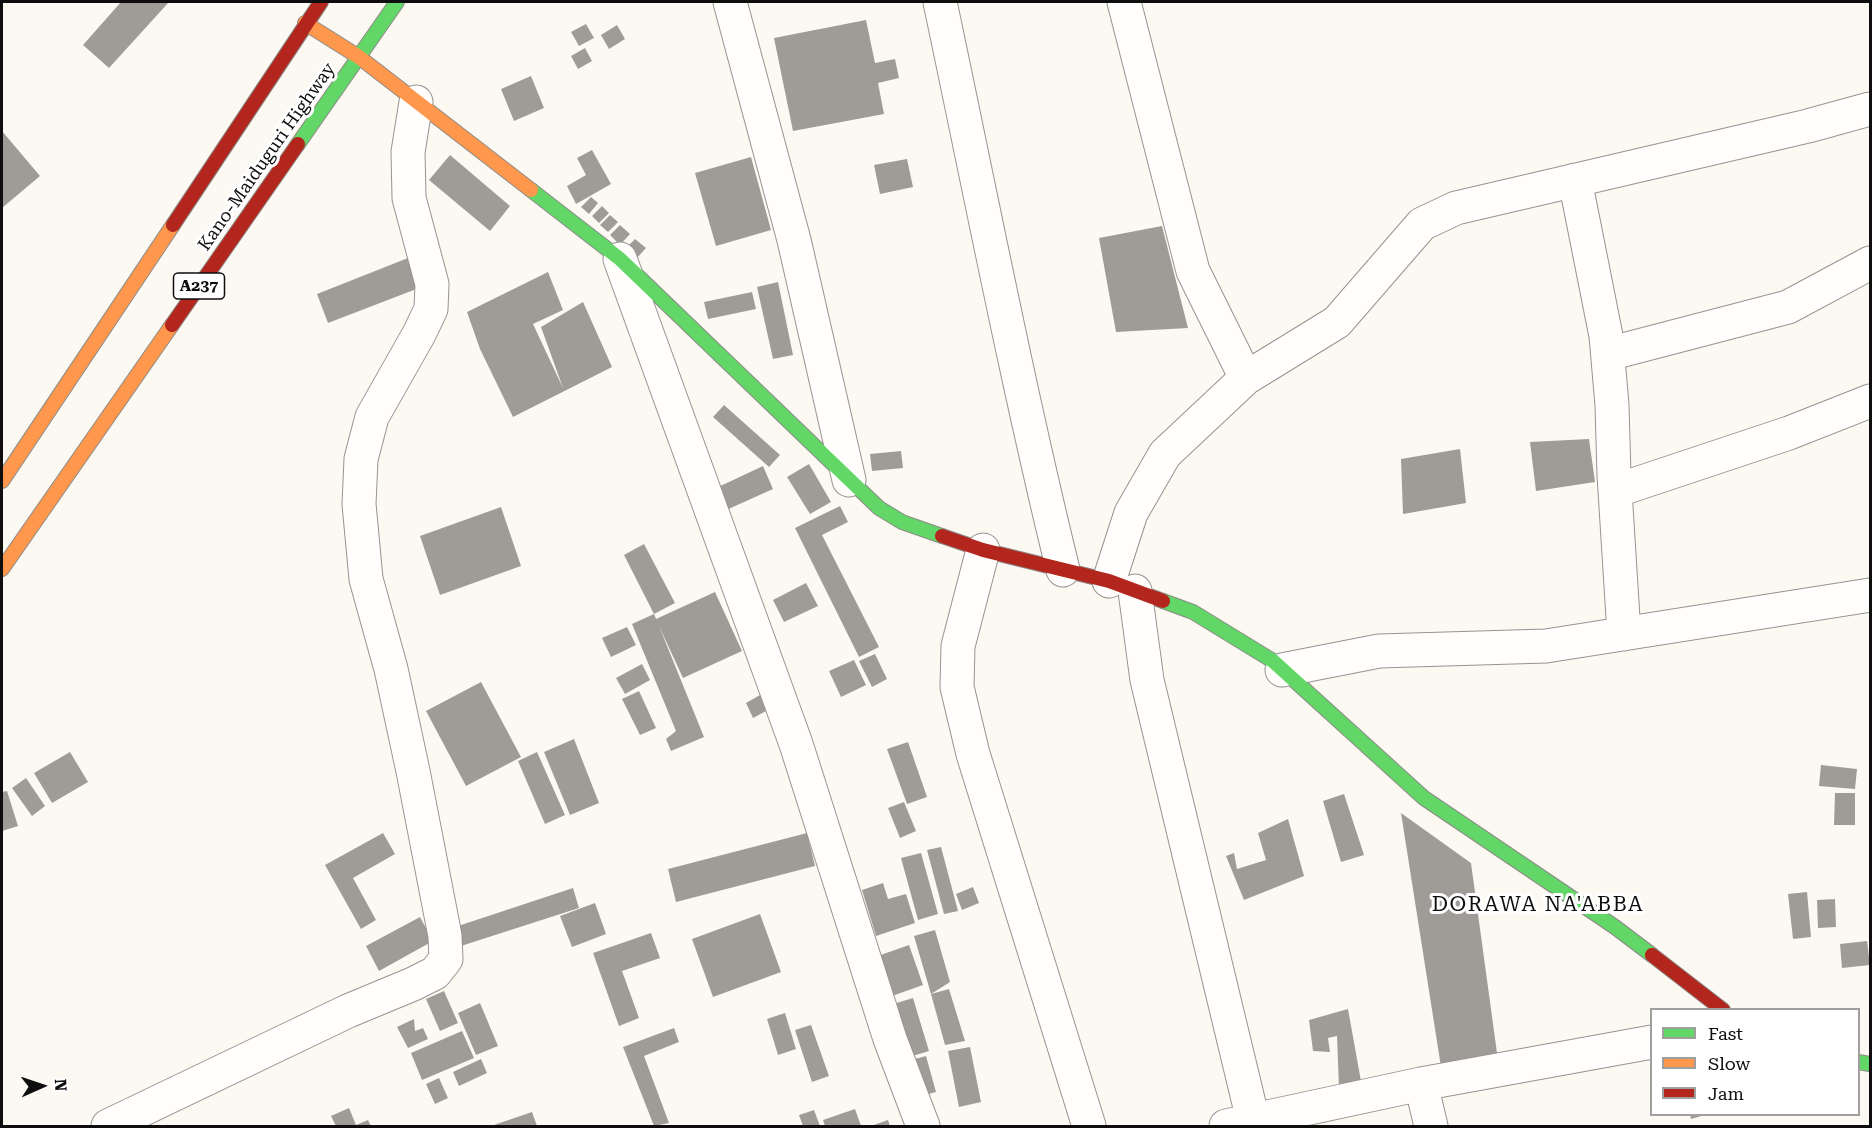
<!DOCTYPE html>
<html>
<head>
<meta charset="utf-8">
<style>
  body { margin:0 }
  #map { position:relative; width:1872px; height:1128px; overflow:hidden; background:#fcf9f2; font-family:"Roboto Serif",serif }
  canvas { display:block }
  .frame { position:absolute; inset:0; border:3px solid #0e0e0e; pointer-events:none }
  .legend { position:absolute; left:1650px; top:1008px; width:210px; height:108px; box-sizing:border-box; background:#fff; border:2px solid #9f9f9f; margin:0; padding:8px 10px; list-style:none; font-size:18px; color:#0e0e0e }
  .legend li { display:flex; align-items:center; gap:12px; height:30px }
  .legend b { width:30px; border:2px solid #9f9f9f }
  .north { position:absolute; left:12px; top:1056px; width:60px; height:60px; -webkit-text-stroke:4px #fff; paint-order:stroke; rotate:87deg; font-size:16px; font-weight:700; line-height:24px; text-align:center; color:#0e0e0e }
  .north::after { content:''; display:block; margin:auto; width:21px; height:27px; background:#0e0e0e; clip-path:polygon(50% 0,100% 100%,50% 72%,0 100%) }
</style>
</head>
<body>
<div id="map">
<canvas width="1872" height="1128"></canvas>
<div class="frame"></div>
<ul class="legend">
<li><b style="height:8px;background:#63d668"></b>Fast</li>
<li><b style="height:8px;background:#ff974d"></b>Slow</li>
<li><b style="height:8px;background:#b3261e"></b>Jam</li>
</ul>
<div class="north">N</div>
</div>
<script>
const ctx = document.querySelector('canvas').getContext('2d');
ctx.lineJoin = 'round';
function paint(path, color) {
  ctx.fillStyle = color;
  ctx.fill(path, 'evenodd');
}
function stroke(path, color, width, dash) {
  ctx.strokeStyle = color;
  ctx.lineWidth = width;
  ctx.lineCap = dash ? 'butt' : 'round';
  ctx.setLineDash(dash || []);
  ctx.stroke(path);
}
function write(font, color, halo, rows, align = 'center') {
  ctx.font = font + ' "Roboto Serif",serif';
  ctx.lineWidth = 6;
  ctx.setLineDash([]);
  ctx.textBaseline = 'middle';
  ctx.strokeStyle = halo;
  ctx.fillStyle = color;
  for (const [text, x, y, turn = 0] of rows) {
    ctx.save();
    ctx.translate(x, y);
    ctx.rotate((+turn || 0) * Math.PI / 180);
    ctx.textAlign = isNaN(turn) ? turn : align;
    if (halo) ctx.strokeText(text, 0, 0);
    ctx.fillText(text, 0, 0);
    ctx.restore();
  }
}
paint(new Path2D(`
  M121 2H169L109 68 83 45Z
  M866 20 875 63 895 59 899 78 878 83 884 114 793 131 774 38Z
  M586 24 594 38 579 46 571 32Z
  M617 25 625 39 609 49 601 35Z
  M585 48 592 61 578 69 571 56Z
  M531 76 544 108 514 121 501 89Z
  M2 131 40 176 2 208Z
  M592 150 611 184 576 204 567 186 586 175 577 158Z
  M450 155 510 206 490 231 429 180Z
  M751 157 771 230 716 246 695 173Z
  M907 159 913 187 880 194 874 165Z
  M591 197 598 203 589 214 581 207Z
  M602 206 609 213 599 223 592 216Z
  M610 215 618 222 608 232 600 225Z
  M620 225 630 234 620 245 610 235Z
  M1162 226 1188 328 1116 332 1099 238Z
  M635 239 646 248 636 259 625 249Z
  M408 258 419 288 328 323 317 294Z
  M548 272 563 310 533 324 563 388 541 327 583 302 612 367 513 417 480 349 467 312Z
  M778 282 793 355 773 359 757 287Z
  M752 292 756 309 708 319 704 302Z
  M724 405 780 455 769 467 713 417Z
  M1589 439 1595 482 1536 491 1530 442Z
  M1460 449 1466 503 1403 514 1401 459Z
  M901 451 903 468 872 471 870 454Z
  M809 464 831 502 810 514 787 477Z
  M763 466 773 489 724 511 714 489Z
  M840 506 848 522 822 535 879 647 859 657 795 528Z
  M501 507 521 566 440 595 420 536Z
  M644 544 675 603 654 614 624 555Z
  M806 583 818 606 784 622 773 600Z
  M715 592 742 651 683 678 659 626 704 737 671 751 666 739 676 731 632 624 654 614 656 619Z
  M627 627 636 645 611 657 602 638Z
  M875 654 887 679 872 687 859 661Z
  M854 660 866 685 841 697 829 671Z
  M642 664 650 680 625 694 616 678Z
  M481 682 521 757 466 786 426 711Z
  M639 691 656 728 640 735 622 699Z
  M760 695 768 710 753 718 746 703Z
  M574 739 599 803 570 815 544 752Z
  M908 742 927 797 907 804 887 749Z
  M70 752 88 782 52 803 34 773Z
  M537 752 565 815 545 824 518 761Z
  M1821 765 1857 769 1855 789 1819 786Z
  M26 778 45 806 32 816 12 788Z
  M7 791 18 826 2 831V792Z
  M1835 793H1855V825H1834Z
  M1344 794 1364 855 1341 862 1323 801Z
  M904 802 916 831 900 838 888 808Z
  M1401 813 1471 863 1497 1053 1441 1067Z
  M1288 819 1304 876 1244 900 1226 856 1234 853 1237 869 1266 860 1258 833Z
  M383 833 395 854 353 878 376 920 361 929 325 865Z
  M807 833 815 866 676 902 668 869Z
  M941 847 958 911 944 914 927 850Z
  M921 853 938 914 918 920 901 858Z
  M883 883 888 899 906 894 915 923 876 936 862 890Z
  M973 887 979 903 962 910 956 894Z
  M573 888 579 908 461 946 455 927Z
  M1807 892 1811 937 1793 939 1788 894Z
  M1835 899 1836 927 1818 928 1817 900Z
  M595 903 606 934 572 947 560 916Z
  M760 914 781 972 713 997 692 939Z
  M420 917 433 941 379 971 366 946Z
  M935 930 950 982 931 994 914 936Z
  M651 933 660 958 622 971 639 1018 619 1026 593 953Z
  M1867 941 1870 965 1842 968 1840 944Z
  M909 945 923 985 889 997 875 957Z
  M949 989 965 1041 945 1045 931 994Z
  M444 991 458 1023 440 1031 426 999Z
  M913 998 929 1051 906 1058 890 1005Z
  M480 1003 498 1046 476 1055 458 1013Z
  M1348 1009 1362 1087 1339 1089 1337 1036 1328 1038 1330 1052 1313 1051 1309 1020Z
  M785 1013 796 1049 778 1055 767 1019Z
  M414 1019 415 1031 423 1028 428 1039 408 1048 397 1027Z
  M811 1025 829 1076 812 1082 795 1030Z
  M674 1028 679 1042 644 1056 669 1123 654 1126 623 1047Z
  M462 1031 474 1058 422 1080 411 1053Z
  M970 1047 981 1102 959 1107 948 1051Z
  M926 1056 936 1092 921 1096 911 1060Z
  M481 1059 487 1073 459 1086 453 1072Z
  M439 1078 448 1098 435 1104 426 1084Z
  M349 1108 356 1125 368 1120 371 1126H336L331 1116Z
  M855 1109 861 1126H825L823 1120Z
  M814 1110 820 1126H803L799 1115Z
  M532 1112 537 1126H491Z
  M1690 1114H1704L1705 1115 1691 1119Z
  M888 1120 890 1126H871Z`), '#9f9c98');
const street = new Path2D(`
  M730 2 794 240 849 480
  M940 2C980 191 1017 382 1063 570
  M1124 2 1193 271 1246 378
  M1575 180 1606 336 1612 405 1614 475 1624 634
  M620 259 796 744 890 1039 923 1126
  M1608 354 1788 307 1870 263
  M1615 491 1789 433 1870 401
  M983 550 958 646 957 687 973 754 1089 1126
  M1109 581 1131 513 1165 454 1246 378 1337 322 1422 224 1456 208 1808 126 1870 109
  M1135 591 1147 680 1253 1120
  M1282 670 1379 651 1546 646 1870 595
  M1421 1084 1431 1126
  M108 1126 348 1011 413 984 435 973 446 959 445 936 413 771 391 669 366 579 359 504 361 459 372 417 419 334 431 309 432 284 409 198 408 152 416 102
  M1226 1126 1421 1084 1652 1042`);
const fast = new Path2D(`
  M298 144 397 2
  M531 190 620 259 879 508 902 522 942 536
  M1163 601 1193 612 1273 661 1424 798 1615 927 1652 955
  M1858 1062 1870 1064`);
const slow = new Path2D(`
  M305 23 359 57 531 190
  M2 481 173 225
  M2 569 172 325`);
const jam = new Path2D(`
  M173 225 321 2
  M172 325 298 144
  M942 536 983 550 1109 581 1163 601
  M1652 955 1723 1010`);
stroke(street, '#959491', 35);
stroke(fast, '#8c8a87', 16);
stroke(slow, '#8c8a87', 16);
stroke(jam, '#8c8a87', 16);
stroke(street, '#fffefd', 33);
stroke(fast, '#63d668', 14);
stroke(slow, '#ff974d', 14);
stroke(jam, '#b3261e', 14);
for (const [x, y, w] of [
  [199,286,51]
]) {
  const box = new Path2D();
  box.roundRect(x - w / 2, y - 13, w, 26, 4.5);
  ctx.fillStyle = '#fff';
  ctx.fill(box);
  stroke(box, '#0e0e0e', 1.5);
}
write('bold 16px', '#0e0e0e', null, [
  ["A237",199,286]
]);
write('18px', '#0e0e0e', '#fff', [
  ["Kano-Maiduguri Highway",267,157,-55]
]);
ctx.letterSpacing = '1.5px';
write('21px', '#0e0e0e', '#fff', [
  ["DORAWA NA'ABBA",1538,905]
]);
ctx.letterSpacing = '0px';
</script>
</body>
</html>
